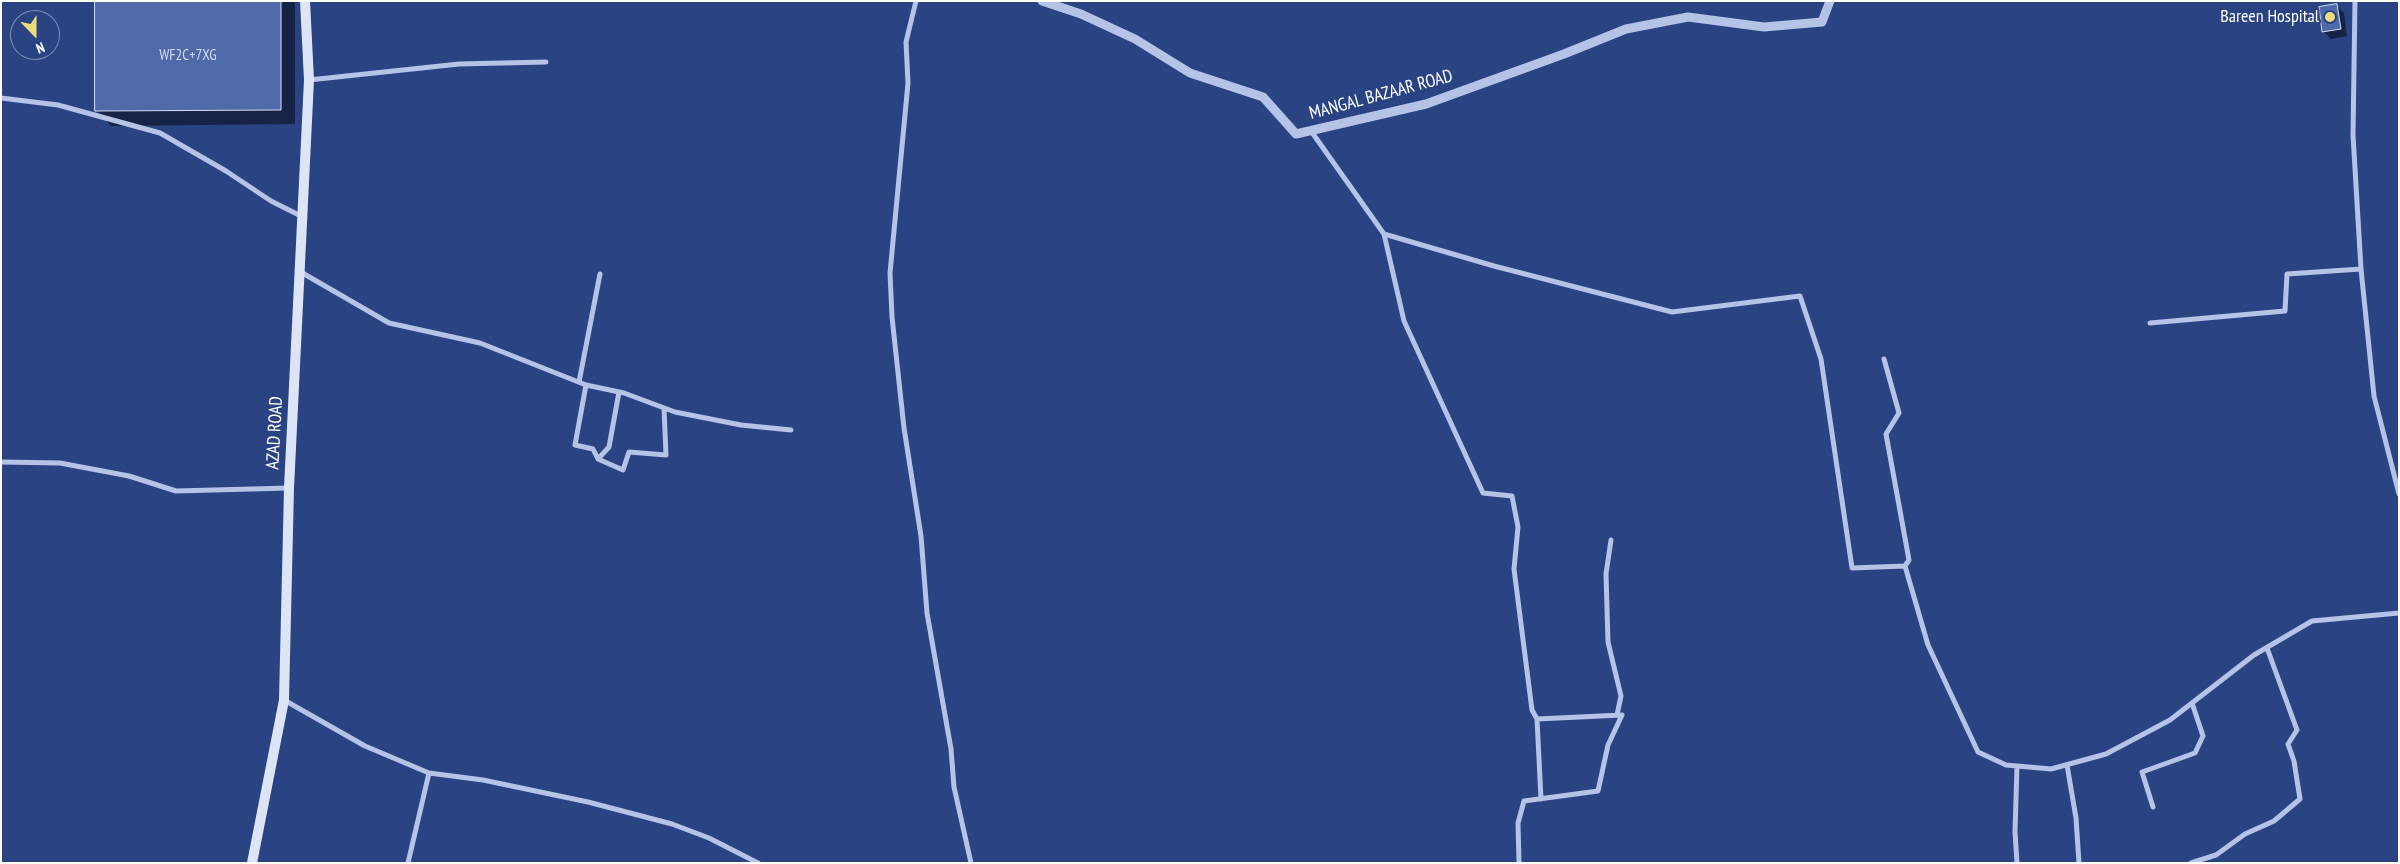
<!DOCTYPE html>
<html>
<head>
<meta charset="utf-8">
<style>
  body { margin:0 }
  #map { position:relative; width:2400px; height:864px; overflow:hidden; background:#2a4383; font-family:"PT Sans Narrow",sans-serif }
  canvas { display:block }
  .frame { position:absolute; inset:0; border:2px solid #fff; pointer-events:none }
  .north { position:absolute; left:10px; top:10px; width:50px; height:50px; box-sizing:border-box; background:#2a4383; border:1px solid #7f8eb5; border-radius:50%; rotate:158deg; font-size:14px; font-weight:700; line-height:20px; text-align:center; color:#fff }
  .north::after { content:''; display:block; margin:auto; width:18px; height:22px; background:#ecdd7b; clip-path:polygon(50% 0,100% 100%,50% 72%,0 100%) }
</style>
</head>
<body>
<div id="map">
<canvas width="2400" height="864"></canvas>
<div class="frame"></div>
<div class="north">N</div>
</div>
<script>
const ctx = document.querySelector('canvas').getContext('2d');
ctx.lineJoin = 'round';
function paint(path, color) {
  ctx.fillStyle = color;
  ctx.fill(path, 'evenodd');
}
function stroke(path, color, width, dash) {
  ctx.strokeStyle = color;
  ctx.lineWidth = width;
  ctx.lineCap = dash ? 'butt' : 'round';
  ctx.setLineDash(dash || []);
  ctx.stroke(path);
}
function write(font, color, halo, rows, align = 'center') {
  ctx.font = font + ' "PT Sans Narrow",sans-serif';
  ctx.lineWidth = 4.5;
  ctx.setLineDash([]);
  ctx.textBaseline = 'middle';
  ctx.strokeStyle = halo;
  ctx.fillStyle = color;
  for (const [text, x, y, turn = 0] of rows) {
    ctx.save();
    ctx.translate(x, y);
    ctx.rotate((+turn || 0) * Math.PI / 180);
    ctx.textAlign = isNaN(turn) ? turn : align;
    if (halo) ctx.strokeText(text, 0, 0);
    ctx.fillText(text, 0, 0);
    ctx.restore();
  }
}
paint(new Path2D(`
  M96 1H295V124L111 126 97 111Z
  M2337 6 2344 13 2347 36 2331 39 2324 32Z`), '#0007');
const building = new Path2D(`
  M95 1H281V110L95 111Z
  M2337 4 2341 29 2322 32 2319 7Z`);
paint(building, '#4f6aa9');
stroke(building, '#d7e0f5', 1);
stroke(new Path2D(`
  M916 1 906 42 908 83 890 273 892 317 904 428 921 536 927 613 951 749 954 787 971 863
  M2355 1 2353 135 2361 269 2374 396 2399 494
  M309 80 459 64 546 62
  M1 98 58 105 160 133 226 171 271 201 301 216
  M1311 131 1384 234 1494 266 1672 312 1800 296 1821 359 1852 568 1905 566 1928 645 1978 752 2006 765 2051 769 2106 754 2170 720 2254 655 2312 621 2399 613
  M1384 234 1404 321 1483 493 1512 496 1518 527 1514 569 1532 710 1537 719
  M299 271 389 323 480 343 586 385 624 393 675 412 741 425 791 430
  M2150 323 2285 311 2287 274 2361 269
  M1884 359 1899 413 1886 434 1909 560 1905 566
  M579 382 600 274
  M586 385 575 445 593 449 598 459 623 470 629 452 666 455 664 408
  M598 459 609 447 619 392
  M1 462 60 463 129 476 176 491 289 488
  M1611 540 1606 574 1608 642 1621 696 1617 715
  M284 700 365 746 429 773 483 780 588 802 672 824 709 838 758 863
  M2067 765 2076 818 2079 863
  M2017 766 2015 832 2017 863
  M2153 807 2142 772 2195 753 2203 736 2192 703
  M408 863 429 773
  M1519 863 1518 823 1524 801 1598 791 1608 745 1622 715 1537 719 1541 799
  M2191 863 2216 855 2245 834 2274 821 2300 799 2294 761 2288 744 2297 730 2267 648`), '#b4c3e6', 5);
stroke(new Path2D(`
  M1042 1 1081 14 1135 39 1190 73 1263 97 1296 134 1426 104 1564 54 1626 29 1688 17 1764 27 1822 22 1830 1`), '#b4c3e6', 9);
stroke(new Path2D(`
  M252 863 284 700 289 488 309 80 305 1`), '#dde4f6', 10);
for (const [x, y, r, color] of [
  [2330,17,6,"#ecdd7b"]
]) {
  const dot = new Path2D();
  dot.arc(x, y, r, 0, 2 * Math.PI);
  ctx.fillStyle = color;
  ctx.fill(dot);
  stroke(dot, '#2a4383', 2);
}
write('15px', '#d3daea', null, [
  ["WF2C+7XG",188,56]
]);
write('18px', '#fff', '#2a4383', [
  ["Bareen Hospital",2319,17]
], 'right');
write('18px', '#fff', '#2a4383', [
  ["MANGAL BAZAAR ROAD",1381,95,-15],
  ["AZAD ROAD",275,433,-87]
]);
</script>
</body>
</html>
